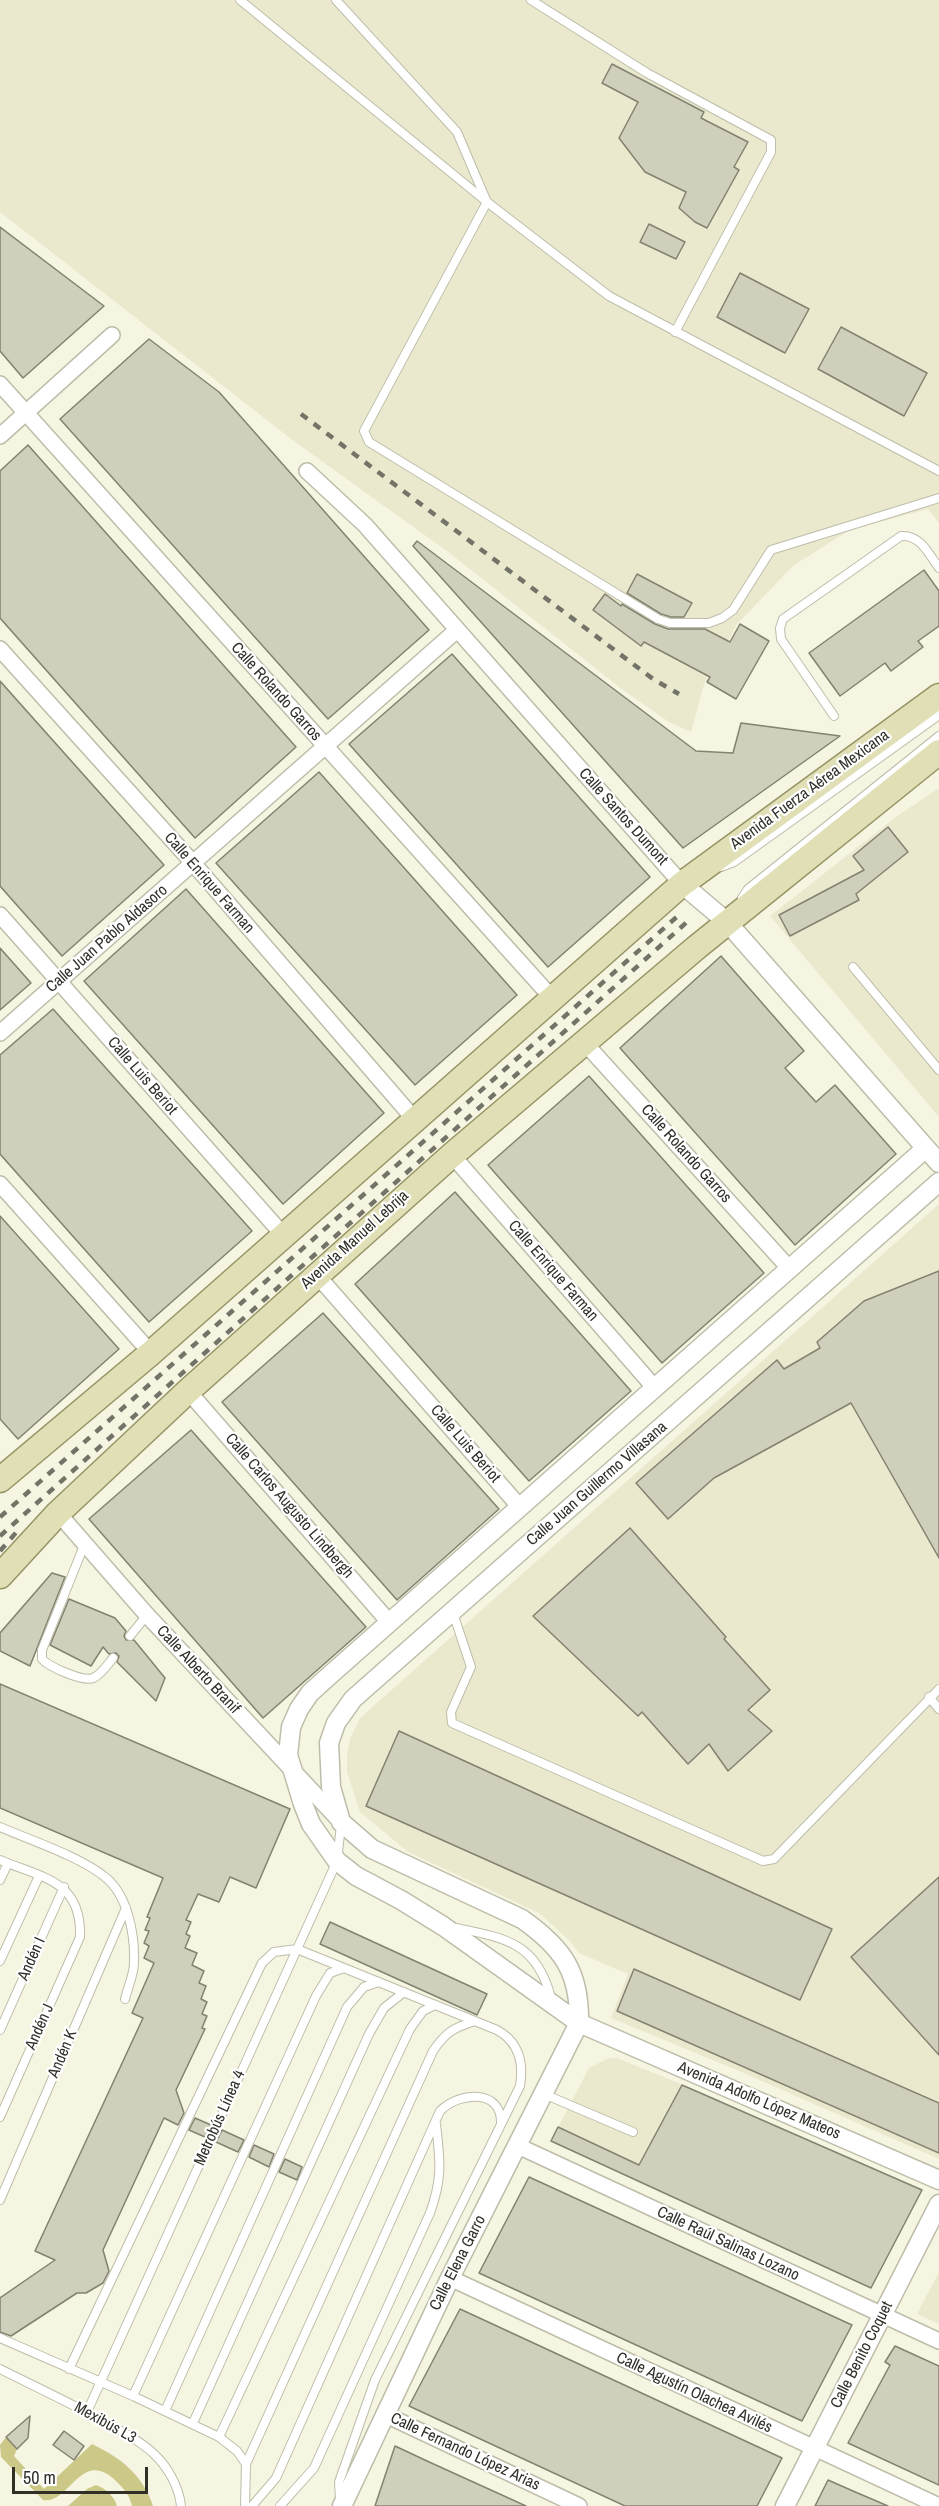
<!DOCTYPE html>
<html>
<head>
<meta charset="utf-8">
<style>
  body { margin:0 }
  #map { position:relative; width:939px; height:2506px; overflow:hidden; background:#f6f5e2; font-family:"Archivo Narrow",sans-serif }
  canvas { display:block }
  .scale { position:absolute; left:12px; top:2467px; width:136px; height:27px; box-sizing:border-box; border:3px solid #303029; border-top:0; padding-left:8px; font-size:18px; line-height:21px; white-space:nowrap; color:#303029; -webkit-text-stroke:4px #fff; paint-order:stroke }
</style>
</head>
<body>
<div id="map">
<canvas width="939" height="2506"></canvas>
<div class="scale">50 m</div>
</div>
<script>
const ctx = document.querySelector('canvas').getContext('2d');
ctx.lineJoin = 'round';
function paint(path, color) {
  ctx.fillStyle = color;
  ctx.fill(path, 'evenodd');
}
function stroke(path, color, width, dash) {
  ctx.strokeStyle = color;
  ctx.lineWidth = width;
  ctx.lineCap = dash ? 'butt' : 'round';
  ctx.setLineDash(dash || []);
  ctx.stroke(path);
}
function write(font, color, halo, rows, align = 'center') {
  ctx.font = font + ' "Archivo Narrow",sans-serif';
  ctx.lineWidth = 4.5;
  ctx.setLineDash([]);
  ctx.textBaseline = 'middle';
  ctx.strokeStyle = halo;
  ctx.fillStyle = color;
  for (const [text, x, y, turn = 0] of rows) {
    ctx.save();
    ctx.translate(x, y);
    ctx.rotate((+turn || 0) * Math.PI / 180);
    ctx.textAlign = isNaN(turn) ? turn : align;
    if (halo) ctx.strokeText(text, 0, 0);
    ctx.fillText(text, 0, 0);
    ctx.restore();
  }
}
paint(new Path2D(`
  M0 0H939V523L928 509 850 530 794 565 738 623 705 681 691 732 669 722 623 690 447 551 295 442 0 212Z
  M939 788V1117L770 916 896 817Z
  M939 1204V2159L739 2071 611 2018 628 1974 579 1953 569 1940 539 1913 408 1852 360 1812 347 1772V1755L350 1739 360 1718Z
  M609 2058H617L720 2100 669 2195 551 2141 589 2068Z
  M939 2272V2324L917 2314Z`), '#eae9ce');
paint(new Path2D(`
  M6 2437 17 2449 14 2456 44 2489 92 2444C121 2458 143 2475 153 2506H132C130 2496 124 2489 117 2482 81 2446 70 2505 43 2500L1 2457 0 2445Z
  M96 2485C105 2488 115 2497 117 2506H68L87 2489Z`), '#cbc888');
const building = new Path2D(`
  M612 64 704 112 701 118 748 142 734 167 739 170 707 228 695 222 679 208 686 192 645 172 619 138 638 102 602 83Z
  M649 224 685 242 676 259 640 242Z
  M0 227 104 306 23 378 0 351Z
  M740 273 809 309 785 353 717 317Z
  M841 327 927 373 904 416 818 369Z
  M149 339 219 392 429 630 328 719 60 419Z
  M28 445 296 747 195 838 0 618V471Z
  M417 541 696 751 733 753 741 723 840 736 683 848 413 546Z
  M924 570 939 591V626L918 641 923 647 891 671 885 663 840 696 809 653Z
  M637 574 692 603 684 617H671L661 614 627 593Z
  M605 594 621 606 622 604 655 624 668 629H705L730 642 740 624 769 641 736 699 707 682 710 677 644 642 641 646 593 610Z
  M452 654 650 877 548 967 349 744Z
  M0 681 164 865 62 956 0 886Z
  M319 772 517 995 415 1085 216 863Z
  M888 827 908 852 856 894 859 900 790 936 779 915 864 870 853 856Z
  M186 889 384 1113 283 1204 84 981Z
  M0 948 31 983 0 1010Z
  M721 956 804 1051 785 1068 816 1102 835 1085 896 1154 795 1245 620 1048Z
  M53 1009 252 1231 149 1322 0 1154V1055Z
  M589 1076 764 1273 662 1363 488 1165Z
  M455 1192 631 1391 529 1481 355 1284Z
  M0 1216 119 1349 18 1439 0 1419Z
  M939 1271V1558L851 1403 714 1478 668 1519 636 1483 777 1360 784 1369 820 1348 817 1342 864 1301Z
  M323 1313 499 1509 397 1600 222 1402Z
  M191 1430 366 1627 263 1718 89 1519Z
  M630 1528 726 1637 724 1639 770 1690 748 1710 772 1731 728 1771 709 1744 688 1764 642 1712 638 1716 533 1616Z
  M52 1573 65 1577 30 1666 0 1651V1633Z
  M69 1599 115 1618 126 1631 124 1636 126 1640H134L165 1678 156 1701 117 1662 119 1656 116 1653 109 1654 103 1647 91 1666 50 1645Z
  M0 1684 290 1809 256 1888 230 1877 219 1902 198 1894 186 1920 191 1922 186 1934 190 1936 185 1948 197 1953 192 1965 204 1971 199 1983 206 1986 201 1999 207 2002 202 2014 207 2016 202 2028 205 2029 176 2090 184 2113 178 2125 164 2118 103 2250 109 2271 103 2283 86 2293H77L11 2336 0 2332V2298L55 2260 35 2251 143 2018 132 2013 154 1963 144 1958 149 1946 144 1943 149 1931 145 1930 150 1918 147 1917 163 1878 0 1808Z
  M399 1731 832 1929 800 2000 366 1806Z
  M939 1877V2055L851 1957Z
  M330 1922 487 1994 477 2015 320 1944Z
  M634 1969 939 2103V2153L617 2011Z
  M682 2085 922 2190 871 2288 551 2141 558 2127 639 2165Z
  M195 2118 211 2125 205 2137 189 2130Z
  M222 2130 244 2140 238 2152 216 2142Z
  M254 2145 274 2154 269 2167 249 2157Z
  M285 2159 302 2167 297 2180 279 2172Z
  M529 2177 852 2325 802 2421 479 2273Z
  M460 2309 782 2458 757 2506H625L409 2406Z
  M895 2346 939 2366V2485L848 2443 890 2365 885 2362Z
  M30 2416 28 2438 17 2449 6 2437Z
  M64 2431 84 2446 74 2460 53 2445Z
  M395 2446 427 2461 526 2506H375Z
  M828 2480 853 2491 888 2506H815Z`);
paint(building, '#cfcfbc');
stroke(building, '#838271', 1.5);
const service = new Path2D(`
  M240 0 487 202 609 296 939 471
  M336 0 457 132 486 200
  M531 0 647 73 771 140V152L675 332
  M487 202 364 431 369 442 658 619 670 623H709L722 618 733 610 771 550 939 498
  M834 716 781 639 780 628 783 619 901 536C921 535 928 553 939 568
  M721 867 734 862 939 715
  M742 898 748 889 939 736
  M853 967 939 1070
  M85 1543 42 1650V1659C49 1667 83 1682 93 1678 101 1675 108 1664 113 1658
  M453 1613 471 1667 451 1712 452 1723 763 1861 774 1859 939 1689
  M130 1636 147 1615
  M929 1697 939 1709
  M0 1827C30 1840 81 1857 105 1877 128 1895 135 1935 134 1963 134 1974 128 1987 125 1999
  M0 1860C43 1878 82 1881 80 1937L0 2117
  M0 1880 8 1863
  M456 1928C506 1938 537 1943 551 1998
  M0 1961 39 1876
  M0 2030 64 1887
  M544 2094 633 2132
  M0 2200 126 1908
  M0 2338 133 2396 219 2437 237 2451 246 2464 245 2506
  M0 2369C38 2388 75 2405 112 2426 126 2434 142 2442 154 2454 168 2467 179 2487 181 2506
  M69 2369 262 1963 274 1952 297 1949 497 2030C519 2042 524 2062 520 2086L375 2380 339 2482 340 2499
  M133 2396 316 1996 330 1973 344 1968
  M165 2411 347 2007 364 1987 379 1982
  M87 2412 337 1861 341 1825
  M193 2423 369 2034 384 2008 404 1992
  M219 2437 410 2029 423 2011 435 2005
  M246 2464 433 2051C446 2032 453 2028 475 2021
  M252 2506 276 2478 440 2111C460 2091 502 2089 501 2124
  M280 2506 314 2468 430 2213C443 2177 440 2160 436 2124`);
const minor = new Path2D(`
  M0 384 552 998
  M0 436 112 335
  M307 471 365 525 682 884
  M0 649 193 863 415 1120
  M0 915 285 1237
  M0 1033 457 630
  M583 1041 789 1268
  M452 1155 654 1387
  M0 1184 151 1353
  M316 1274 519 1506
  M188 1391 389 1622
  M58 1513 147 1615 341 1822
  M518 2146 939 2341
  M450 2278 939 2506
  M384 2414 579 2506`);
const tertiary = new Path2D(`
  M682 884 727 922 939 1163
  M926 1148 330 1675 310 1693 299 1709 291 1727 288 1755 303 1804 311 1824 337 1861 356 1876 401 1900 443 1926 579 2023 939 2180
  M342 2506 450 2278 579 2023C580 1972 563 1948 522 1919L372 1849 341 1822 331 1787 329 1743 336 1723 353 1699 939 1182
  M785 2506 939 2204`);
const primary = new Path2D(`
  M0 1480 151 1353 682 884 939 696
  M0 1576 58 1513 188 1391 452 1155 697 947 939 752`);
stroke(service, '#bdbdaa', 10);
stroke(minor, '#bdbdaa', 18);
stroke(tertiary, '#bdbdaa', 21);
stroke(primary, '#969464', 27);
stroke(service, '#fff', 8);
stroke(minor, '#fff', 15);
stroke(tertiary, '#fff', 18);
stroke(primary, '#e1dfb5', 24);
stroke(new Path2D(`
  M301 414 653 679 679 694
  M0 1517 680 914
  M0 1536 687 922
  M0 1551 20 1528`), '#737367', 4.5, [8, 8]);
write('16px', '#303029', '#fff', [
  ["Calle Rolando Garros",276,692,48],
  ["Avenida Fuerza Aérea Mexicana",810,790,-36],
  ["Calle Santos Dumont",623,817,48],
  ["Calle Enrique Farman",209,883,49],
  ["Calle Juan Pablo Aldasoro",107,939,-41],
  ["Calle Luis Beriot",142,1076,49],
  ["Calle Rolando Garros",686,1154,48],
  ["Avenida Manuel Lebrija",355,1240,-42],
  ["Calle Enrique Farman",553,1271,49],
  ["Calle Luis Beriot",465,1444,49],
  ["Calle Juan Guillermo Villasana",597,1484,-41],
  ["Calle Carlos Augusto Lindbergh",289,1506,49],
  ["Calle Alberto Branif",198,1670,47],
  ["Andén I",32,1959,-66],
  ["Andén J",40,2027,-66],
  ["Andén K",63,2054,-67],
  ["Avenida Adolfo López Mateos",759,2101,23],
  ["Metrobús Línea 4",220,2118,-66],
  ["Calle Raúl Salinas Lozano",728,2244,25],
  ["Calle Elena Garro",458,2263,-63],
  ["Calle Benito Coquet",862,2355,-63],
  ["Calle Agustín Olachea Avilés",694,2393,25],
  ["Mexibús L3",105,2423,29],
  ["Calle Fernando López Arias",465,2452,25]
]);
</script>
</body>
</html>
